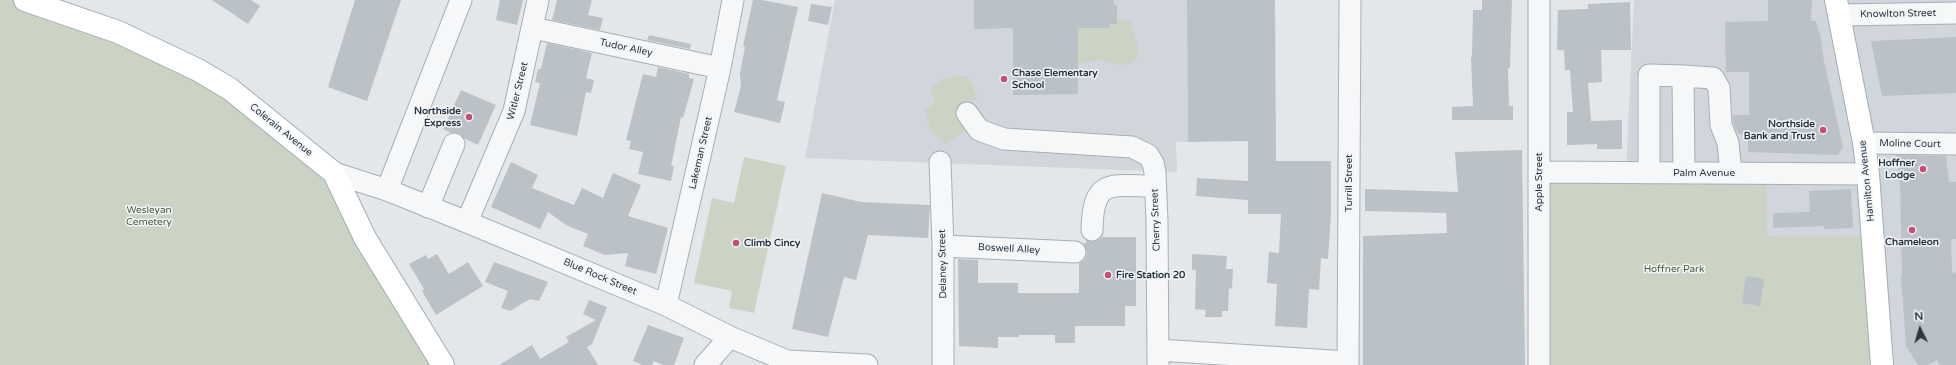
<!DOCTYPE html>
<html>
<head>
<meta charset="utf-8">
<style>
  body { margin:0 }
  #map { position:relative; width:1956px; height:365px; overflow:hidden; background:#e3e7ea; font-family:"Varela Round",sans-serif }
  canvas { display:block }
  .north { position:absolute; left:1900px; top:309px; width:40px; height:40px; -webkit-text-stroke:3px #f2f5f8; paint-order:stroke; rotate:355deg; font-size:11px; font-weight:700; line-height:16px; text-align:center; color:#2b3742 }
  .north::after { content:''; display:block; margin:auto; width:14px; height:18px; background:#2b3742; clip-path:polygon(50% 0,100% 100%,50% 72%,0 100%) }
</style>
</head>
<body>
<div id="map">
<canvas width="1956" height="365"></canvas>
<div class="north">N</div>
</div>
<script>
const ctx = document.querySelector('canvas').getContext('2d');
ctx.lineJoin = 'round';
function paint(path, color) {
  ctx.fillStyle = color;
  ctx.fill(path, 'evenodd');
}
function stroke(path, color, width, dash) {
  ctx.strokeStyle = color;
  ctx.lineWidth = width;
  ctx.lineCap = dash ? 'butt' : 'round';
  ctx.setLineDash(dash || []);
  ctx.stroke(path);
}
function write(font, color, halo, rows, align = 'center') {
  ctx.font = font + ' "Varela Round",sans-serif';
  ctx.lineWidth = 3;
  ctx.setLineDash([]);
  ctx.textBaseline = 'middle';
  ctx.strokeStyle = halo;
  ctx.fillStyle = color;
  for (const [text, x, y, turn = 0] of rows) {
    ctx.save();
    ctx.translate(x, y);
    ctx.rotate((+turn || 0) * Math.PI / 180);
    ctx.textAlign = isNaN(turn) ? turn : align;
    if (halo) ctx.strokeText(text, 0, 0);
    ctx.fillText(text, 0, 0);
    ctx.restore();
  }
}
paint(new Path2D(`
  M835 0H1187L1188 142H1176L1177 172 805 158Z
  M1634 0H1956V365H1882L1766 236 1626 172Z`), '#d1d6dc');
paint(new Path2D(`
  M0 0H25L168 55 334 173 443 365H0Z
  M1117 20 1130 21C1134 36 1149 65 1121 65 1115 65 1109 61 1103 61 1096 60 1086 63 1078 63V42H1058V28H1109V24Z
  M958 76H968L978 98 954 109 968 128 946 144 931 131 925 110 935 102 930 90C937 81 946 78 958 76Z
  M744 157 786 166 754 313 729 308 732 291 694 283 712 198 734 203Z
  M1539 172 1766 173 1767 236 1872 237 1881 365H1539Z`), '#cbd4c4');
paint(new Path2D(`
  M212 0H251L260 6 248 24Z
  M355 0H401L367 101 328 87Z
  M500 0H523L517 25 496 20Z
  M557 0H592L588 15 603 18 600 30 552 20Z
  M753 0H762L798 7 777 100 785 102 780 123 734 112 741 86 740 73 745 47 743 46Z
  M974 0H1114V5H1117V24H1109V28H1078V94L1013 95V28L974 29Z
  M1187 0H1275L1276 161H1331V214L1328 259 1321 258 1319 290 1309 289 1307 328 1275 326 1277 284 1267 283 1269 252 1279 253 1281 214H1248V200L1196 196 1197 178 1248 181V141L1188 142Z
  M1482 0H1512L1510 68H1508L1509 106H1513V120H1452V107L1473 106 1471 57H1472L1473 10H1482Z
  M1768 0H1812L1811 21H1816L1819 33H1820L1824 61 1843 147 1838 155 1748 152V134H1738L1733 122V115H1749V72H1726L1725 22 1768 21Z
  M1630 2 1631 50H1601L1602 82 1588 83 1591 121 1622 120V149H1597V144L1567 145V112H1573L1570 70H1565L1564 50H1557L1558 10 1588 9V4Z
  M811 4 832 7 828 25 808 21Z
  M649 35 691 44 690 49 647 40Z
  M1956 37V93L1882 96 1871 41Z
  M547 43 592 53 586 78 594 80 591 93 586 92 577 136 530 125 540 83 535 82 538 69H541Z
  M658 67 689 74V78L694 79 683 118 681 117 671 166H674L671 181 638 174 643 152 629 149 631 141 626 140 643 74 656 77Z
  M461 90 496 105 478 145 465 139 459 133H451L443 129Z
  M1522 150 1525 365H1363V236L1447 233 1446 213 1365 211V189L1458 192 1455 152Z
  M1897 155 1946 156 1949 182H1956V239H1951L1952 273 1956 272V365H1940L1937 360 1927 365H1918L1906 346 1901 276H1902L1900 183Z
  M511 162 538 175 532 188 574 205 582 188 603 198 613 173 641 185 628 216 668 228 656 274 625 266 628 253 605 255 583 246 588 234 566 225 548 212 540 229 491 207Z
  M1851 189 1853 228 1824 229V226L1773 228V213L1810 212 1809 191Z
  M822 193 861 202 930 205 928 238 868 235 856 280 844 277 828 337 792 329Z
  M1102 237H1136V306H1125V326H1075V343H1055V335H1019V337H998V348L959 346 958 259 978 260V283H1018V293H1079V263L1085 259 1087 253 1083 243H1086V240L1097 241Z
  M437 254 449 274 468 262 483 286 436 315 422 291 424 289 409 264 426 255 428 259Z
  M1192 254 1227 256 1226 269H1233L1232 289 1229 288 1228 311H1222V317H1205L1206 310 1195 309 1196 270H1192Z
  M494 262 548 282 539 301 530 299 510 311 501 308 508 291 485 282Z
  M1746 276 1764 279 1760 306 1742 303Z
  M589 300 607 307 592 344 587 347 598 365H499L532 345 540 359 569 342 566 337 596 320 583 314Z
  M648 325 684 338 674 365H663L654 361 652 365H642L633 361Z`), '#bac1c7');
const minor = new Path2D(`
  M1539 0V365
  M1840 15 1956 13
  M533 28 720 68
  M1683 76 1713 78 1719 88 1721 125 1728 143 1731 173
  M967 113 979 130 1004 139 1132 147 1148 155 1153 163 1155 172 1157 221 1158 365
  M1864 143 1956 144
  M940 162 943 246V365
  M1539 172 1868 174
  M334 173 387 190 467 222 666 305 730 337 787 361 867 365
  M1649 173V75L1683 76 1684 173
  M387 190 461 0
  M428 207 454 144
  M467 222 514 111 538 0
  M1092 230C1093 177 1111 186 1155 186
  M943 246 1075 252
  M666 305 720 68 733 0
  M1158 350 1348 362
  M705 365 730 337
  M1348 365 1350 0`);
const major = new Path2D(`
  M25 0 118 32 198 70 230 89 334 173 365 238 443 365
  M1836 0 1864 143 1868 174 1882 365`);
stroke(minor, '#a8afb4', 23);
stroke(major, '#a2adb5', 24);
stroke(minor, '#f5f7f9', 21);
stroke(major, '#fff', 22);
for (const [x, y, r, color] of [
  [1004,79,4,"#c84e75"],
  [469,117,4,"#c84e75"],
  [1823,130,4,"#c84e75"],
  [1923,169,4,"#c84e75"],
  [1912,230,4,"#c84e75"],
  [736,243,4,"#c84e75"],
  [1108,275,4,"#c84e75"]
]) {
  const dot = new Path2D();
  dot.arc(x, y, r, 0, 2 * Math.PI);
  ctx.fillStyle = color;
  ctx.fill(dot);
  stroke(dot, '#f2f5f8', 1.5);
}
write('10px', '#2b3742', '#f2f5f8', [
  ["Knowlton Street",1898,14,-1],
  ["Tudor Alley",626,48,12],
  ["Witler Street",518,91,-76],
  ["Colerain Avenue",281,130,39],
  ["Moline Court",1910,144,1],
  ["Lakeman Street",701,153,-77],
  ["Palm Avenue",1704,173],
  ["Hamilton Avenue",1867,181,-96],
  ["Apple Street",1539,182,-90],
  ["Turrill Street",1349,183,-90],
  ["Cherry Street",1156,220,-92],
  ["Boswell Alley",1009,249,3],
  ["Delaney Street",943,264,-91],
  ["Blue Rock Street",600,277,23]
]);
write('bold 10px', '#2b3742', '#f2f5f8', [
  ["Chase Elementary",1012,73],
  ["School",1012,85],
  ["Northside",461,111,"right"],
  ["Express",461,123,"right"],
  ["Northside",1815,124,"right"],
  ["Bank and Trust",1815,136,"right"],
  ["Hoffner",1915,163,"right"],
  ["Lodge",1915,175,"right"],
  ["Chameleon",1912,242,"center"],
  ["Climb Cincy",744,243],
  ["Fire Station 20",1116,275]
], 'left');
write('10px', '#465d39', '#f2f5f8', [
  ["Wesleyan",149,210],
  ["Cemetery",149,222],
  ["Hoffner Park",1674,269]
]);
</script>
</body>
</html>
